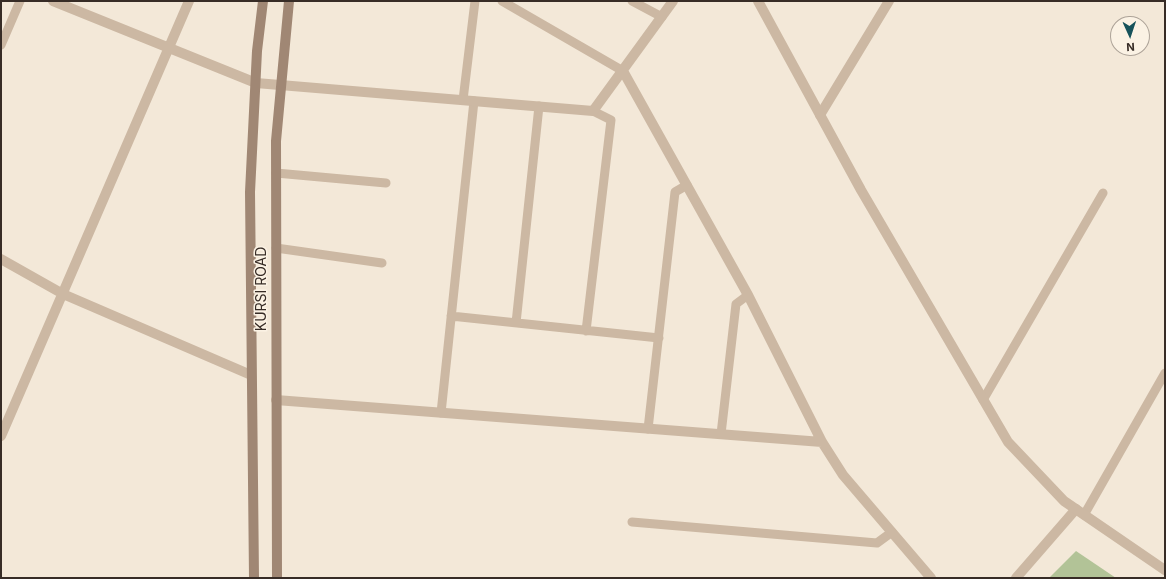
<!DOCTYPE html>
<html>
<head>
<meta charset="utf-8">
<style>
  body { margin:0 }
  #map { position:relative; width:1166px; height:579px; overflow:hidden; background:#f3e8d8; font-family:Inter,sans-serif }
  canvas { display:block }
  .frame { position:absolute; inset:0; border:2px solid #372c26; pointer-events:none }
  .north { position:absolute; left:1110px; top:16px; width:40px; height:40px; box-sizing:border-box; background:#fbf2e4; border:1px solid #ada398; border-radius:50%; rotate:177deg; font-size:11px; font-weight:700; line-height:16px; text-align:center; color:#372c26 }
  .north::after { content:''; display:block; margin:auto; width:14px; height:18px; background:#18535b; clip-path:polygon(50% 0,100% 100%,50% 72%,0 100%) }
</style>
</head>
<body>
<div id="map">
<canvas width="1166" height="579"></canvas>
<div class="frame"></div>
<div class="north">N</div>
</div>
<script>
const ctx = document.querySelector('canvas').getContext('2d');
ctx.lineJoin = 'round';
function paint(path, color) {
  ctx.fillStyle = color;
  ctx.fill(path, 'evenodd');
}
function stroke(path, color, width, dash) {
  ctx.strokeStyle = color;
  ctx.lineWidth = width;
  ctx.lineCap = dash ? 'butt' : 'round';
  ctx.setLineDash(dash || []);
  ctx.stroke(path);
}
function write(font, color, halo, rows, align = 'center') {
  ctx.font = font + ' Inter,sans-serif';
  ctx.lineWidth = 3;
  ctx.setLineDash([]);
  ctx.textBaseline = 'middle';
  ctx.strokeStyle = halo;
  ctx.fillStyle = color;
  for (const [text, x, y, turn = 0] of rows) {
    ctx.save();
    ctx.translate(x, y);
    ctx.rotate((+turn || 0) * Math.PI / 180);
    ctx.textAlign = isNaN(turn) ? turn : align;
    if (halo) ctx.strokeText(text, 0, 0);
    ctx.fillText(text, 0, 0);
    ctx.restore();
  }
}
paint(new Path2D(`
  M1076 551 1116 578H1049Z`), '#b2c397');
stroke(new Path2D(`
  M502 1 623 71
  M632 1 662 17
  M1 45 20 1
  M463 100 475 1
  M276 173 386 183
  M276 248 382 263
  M451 316 659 338
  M516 323 539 106
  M586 331 611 120 593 111
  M983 400 1103 193
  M441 413 474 101
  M648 429 675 192 687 185
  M721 434 736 304 748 295
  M1084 515 1165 373
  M632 522 877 543 892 532`), '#ccb8a3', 9);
stroke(new Path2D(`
  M53 1 256 83 593 111 673 1
  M623 71 748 295 822 442 843 475 931 578
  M820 115 889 1
  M1 259 63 294 251 375
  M276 400 822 442
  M1 436 189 1
  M1016 578 1076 509`), '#ccb8a3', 10);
stroke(new Path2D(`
  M758 1 861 190 1008 442 1064 501 1165 570`), '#ccb8a3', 10);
stroke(new Path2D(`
  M254 578 250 192 257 51 263 1
  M277 578 276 141 289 1`), '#a08774', 10);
write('14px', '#372c26', '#fbf2e4', [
  ["KURSI ROAD",262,289,-90]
]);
</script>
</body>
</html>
